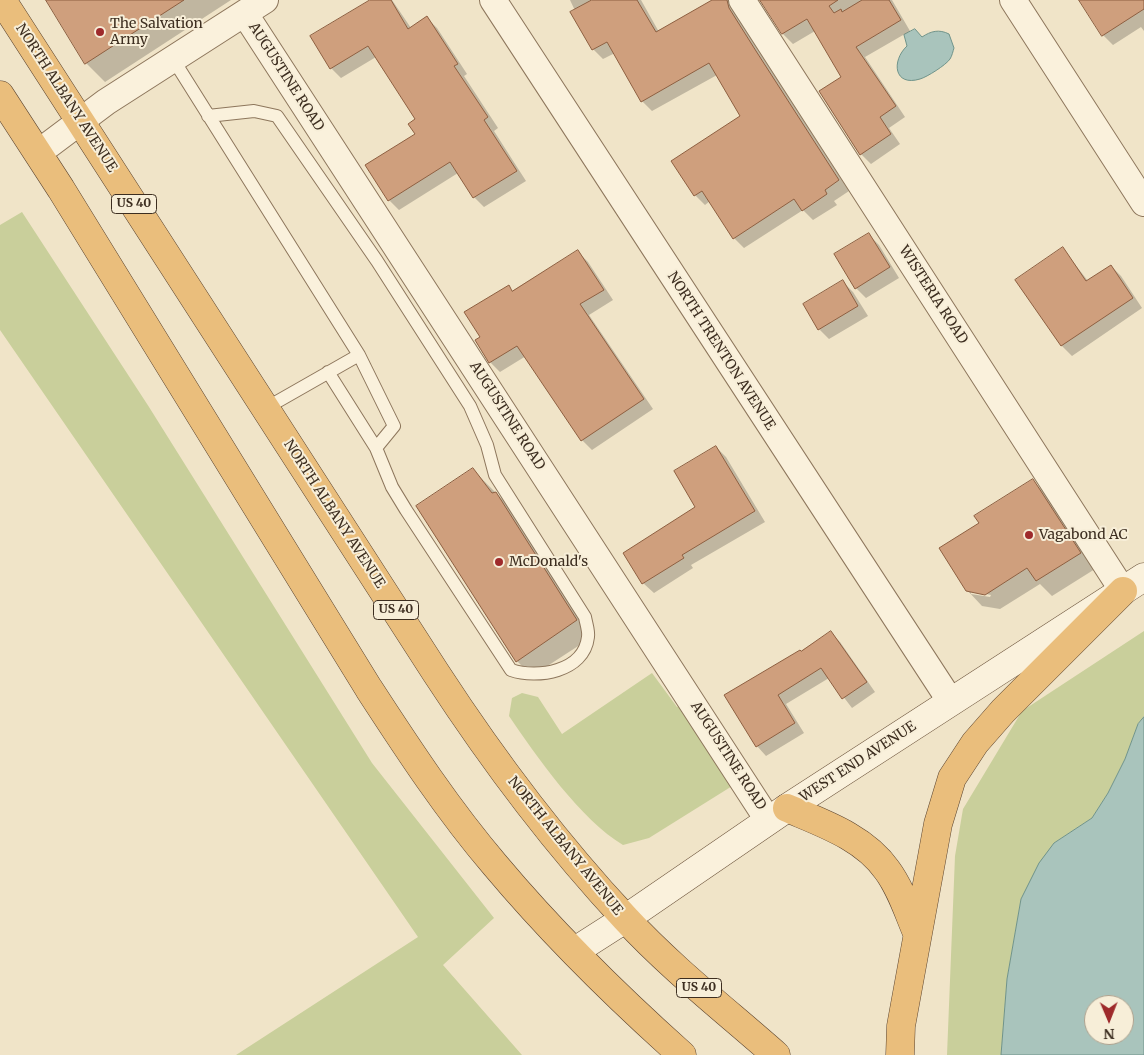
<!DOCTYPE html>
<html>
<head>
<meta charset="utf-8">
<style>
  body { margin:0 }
  #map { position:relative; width:1144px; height:1055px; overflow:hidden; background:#f0e4c8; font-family:Merriweather,serif }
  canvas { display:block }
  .north { position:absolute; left:1084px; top:995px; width:50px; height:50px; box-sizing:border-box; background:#f7eed8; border:1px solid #ada18e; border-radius:50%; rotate:179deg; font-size:14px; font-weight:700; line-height:20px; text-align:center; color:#3d2e20 }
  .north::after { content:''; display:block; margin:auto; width:18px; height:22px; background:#9e2a2b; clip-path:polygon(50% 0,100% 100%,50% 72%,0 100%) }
</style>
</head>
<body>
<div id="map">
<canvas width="1144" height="1055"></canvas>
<div class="north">N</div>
</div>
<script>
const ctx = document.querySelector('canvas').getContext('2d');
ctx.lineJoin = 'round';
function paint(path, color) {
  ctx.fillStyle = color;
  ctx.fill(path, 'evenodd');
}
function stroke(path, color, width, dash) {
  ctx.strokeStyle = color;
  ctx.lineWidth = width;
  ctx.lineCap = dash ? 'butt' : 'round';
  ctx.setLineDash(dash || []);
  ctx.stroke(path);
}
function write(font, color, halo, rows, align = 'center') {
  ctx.font = font + ' Merriweather,serif';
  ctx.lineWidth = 4;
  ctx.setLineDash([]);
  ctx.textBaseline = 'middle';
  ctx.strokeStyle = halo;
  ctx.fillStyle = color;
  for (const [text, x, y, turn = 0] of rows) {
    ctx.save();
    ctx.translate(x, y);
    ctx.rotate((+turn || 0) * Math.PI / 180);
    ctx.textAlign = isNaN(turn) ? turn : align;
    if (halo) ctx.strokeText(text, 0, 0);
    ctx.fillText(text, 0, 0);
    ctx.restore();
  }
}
paint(new Path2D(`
  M22 212 149 407 372 763 494 918 443 965 522 1055H236L418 937 0 330V225Z
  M1144 631V716L1138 724 1125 759 1108 793 1092 818 1054 843 1021 899 1007 979 1001 1055H947L955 856 963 809 1022 711Z
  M652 673 677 707 687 700 737 783 649 838 623 845C581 820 536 756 509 716L512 698 522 693 538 697 562 734Z`), '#c9cf9b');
const water = new Path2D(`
  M915 29 922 37C931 31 939 29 949 34L954 48C953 51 952 56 950 59 946 65 927 77 920 79 894 87 891 61 907 46L904 35Z
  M1144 717V1055H1001L1007 979 1021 899 1039 863 1054 843 1092 818 1108 793 1125 759 1138 724ZM1094 1005H1124V1035H1094Z`);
paint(water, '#a9c4bc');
stroke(water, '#6f938a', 1);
paint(new Path2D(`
  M49 0H231L105 82 86 63Z
  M372 0H392L411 28 427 18 437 28 467 74 464 76 498 128 494 131 526 181 484 207 474 197 458 173 399 210 389 200 417 135V120L376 57 341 78 331 68Z
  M570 0H641L659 32 714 0H742L739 20 849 191 834 201 837 205 813 220 803 210 744 248 734 238 710 201 705 205 695 195 742 117 717 75 652 111 642 101 615 53 603 59 593 49Z
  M760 0H892L910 31 865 57 905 117 889 128 900 144 871 164 861 154 843 77 815 31 793 44 783 34Z
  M1080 0H1144V31L1141 27 1113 45 1103 35Z
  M869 235 879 245 899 278 866 298 856 288Z
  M1063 249 1088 281 1111 266 1121 276 1142 308 1072 356 1062 346Z
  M578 252 588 262 613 300 589 315 653 409 592 450 582 440 526 356 500 372 490 362 481 337 508 287 513 292Z
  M843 282 853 292 868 316 829 339 819 329Z
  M716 447 726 457 765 522 691 565 693 568 654 593 643 583 697 507Z
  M473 470 511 508 592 637 532 676 517 661Z
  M1033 481 1048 496 1095 569 1052 596 1040 584 1000 609 982 606 967 590 981 524ZM971 591 991 595 990 597 971 594Z
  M831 633 840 642 875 692 852 708 829 678 786 704 804 733 766 756 757 746 726 695 801 653Z`), '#0003');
const building = new Path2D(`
  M46 0H184L85 64Z
  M370 0H391L408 29 427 16 458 64 454 66 488 117 484 120 517 171 473 198 450 162 388 201 365 165 415 134 408 124 415 119 368 46 330 69 310 36Z
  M592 0H637L656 32 712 0H727L729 8 756 51 839 180 825 190 827 194 802 211 794 199 733 239 702 191 694 196 671 161 740 116 709 63 641 102 607 42 592 50 570 12Z
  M760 0H838L829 6 834 13 841 9 842 12 862 0H889L901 20 856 47 896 106 880 117 891 134 860 155 819 91 841 77 807 19 782 34Z
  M1079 0H1144V9L1102 36Z
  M869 233 890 267 855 289 834 254Z
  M1063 247 1086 281 1111 265 1133 298 1061 346 1015 280Z
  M578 250 604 290 580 304 644 399 581 441 517 346 489 363 475 340 480 337 464 312 509 285 512 291Z
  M843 280 858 306 818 330 803 304Z
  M716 446 755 511 682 555 684 558 642 584 623 553 695 507 674 471Z
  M473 468 492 493 496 492 577 620 516 662 416 506Z
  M1033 479 1081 553 1036 581 1027 568 985 595 966 591 939 548 979 523 974 516Z
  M831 631 867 682 842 699 821 668 778 695 795 723 756 747 724 695 800 650 801 651Z`);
paint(building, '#cf9f7d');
stroke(building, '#8d5f41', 1);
const service = new Path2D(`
  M173 59 359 355 394 426 376 448
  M208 116 254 111 277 116 377 261 470 406 487 445 495 475 585 617C586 623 589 631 588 637 584 672 537 679 511 670L406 510 392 487 376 448 328 372
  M266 408 359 355`);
const minor = new Path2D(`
  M493 0 951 702
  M742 0 1123 591
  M1013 0 1144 203
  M245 14 768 820
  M38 153 106 102 265 0`);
const secondary = new Path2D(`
  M575 951 625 919 787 808 1144 577`);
const trunk = new Path2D(`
  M2 0 436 673C492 759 555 843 625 918 671 968 725 1010 776 1055
  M0 95 61 189 369 689C408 749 448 810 495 865 552 933 616 996 682 1055
  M787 808C822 823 864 837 887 870 901 889 908 912 917 933
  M900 1055 901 1026 938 824 952 778 975 743 1003 711 1123 591`);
stroke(service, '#8d765c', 14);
stroke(minor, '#8d765c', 28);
stroke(secondary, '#6f573f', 29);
stroke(trunk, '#5b4430', 29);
stroke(service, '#faf1dc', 12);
stroke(minor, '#faf1dc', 26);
stroke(secondary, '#faf1dc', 28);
stroke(trunk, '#eabe7c', 28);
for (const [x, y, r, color] of [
  [100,32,5,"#9e2a2b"],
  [1029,535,5,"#9e2a2b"],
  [499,562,5,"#9e2a2b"]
]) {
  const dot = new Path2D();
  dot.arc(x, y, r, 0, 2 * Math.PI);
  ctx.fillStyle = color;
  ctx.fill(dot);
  stroke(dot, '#f7eed8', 2);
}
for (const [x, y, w] of [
  [134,204,45],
  [396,610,45],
  [699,988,45]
]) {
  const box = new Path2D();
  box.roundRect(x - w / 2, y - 9.5, w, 19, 4);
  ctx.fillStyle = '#f7eed8';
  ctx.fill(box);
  stroke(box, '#3d2e20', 1);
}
write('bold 12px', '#3d2e20', null, [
  ["US 40",134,204],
  ["US 40",396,610],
  ["US 40",699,988]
]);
write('14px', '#3d2e20', '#f7eed8', [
  ["The Salvation",110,24],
  ["Army",110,40],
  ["Vagabond AC",1039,535],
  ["McDonald's",509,562]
], 'left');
write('14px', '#3d2e20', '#f7eed8', [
  ["AUGUSTINE ROAD",286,77,57],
  ["NORTH ALBANY AVENUE",66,98,57],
  ["WISTERIA ROAD",933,295,57],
  ["NORTH TRENTON AVENUE",721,351,57],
  ["AUGUSTINE ROAD",507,416,57],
  ["NORTH ALBANY AVENUE",334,514,57],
  ["AUGUSTINE ROAD",728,756,57],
  ["WEST END AVENUE",858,762,-33],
  ["NORTH ALBANY AVENUE",565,846,51]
]);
</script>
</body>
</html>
